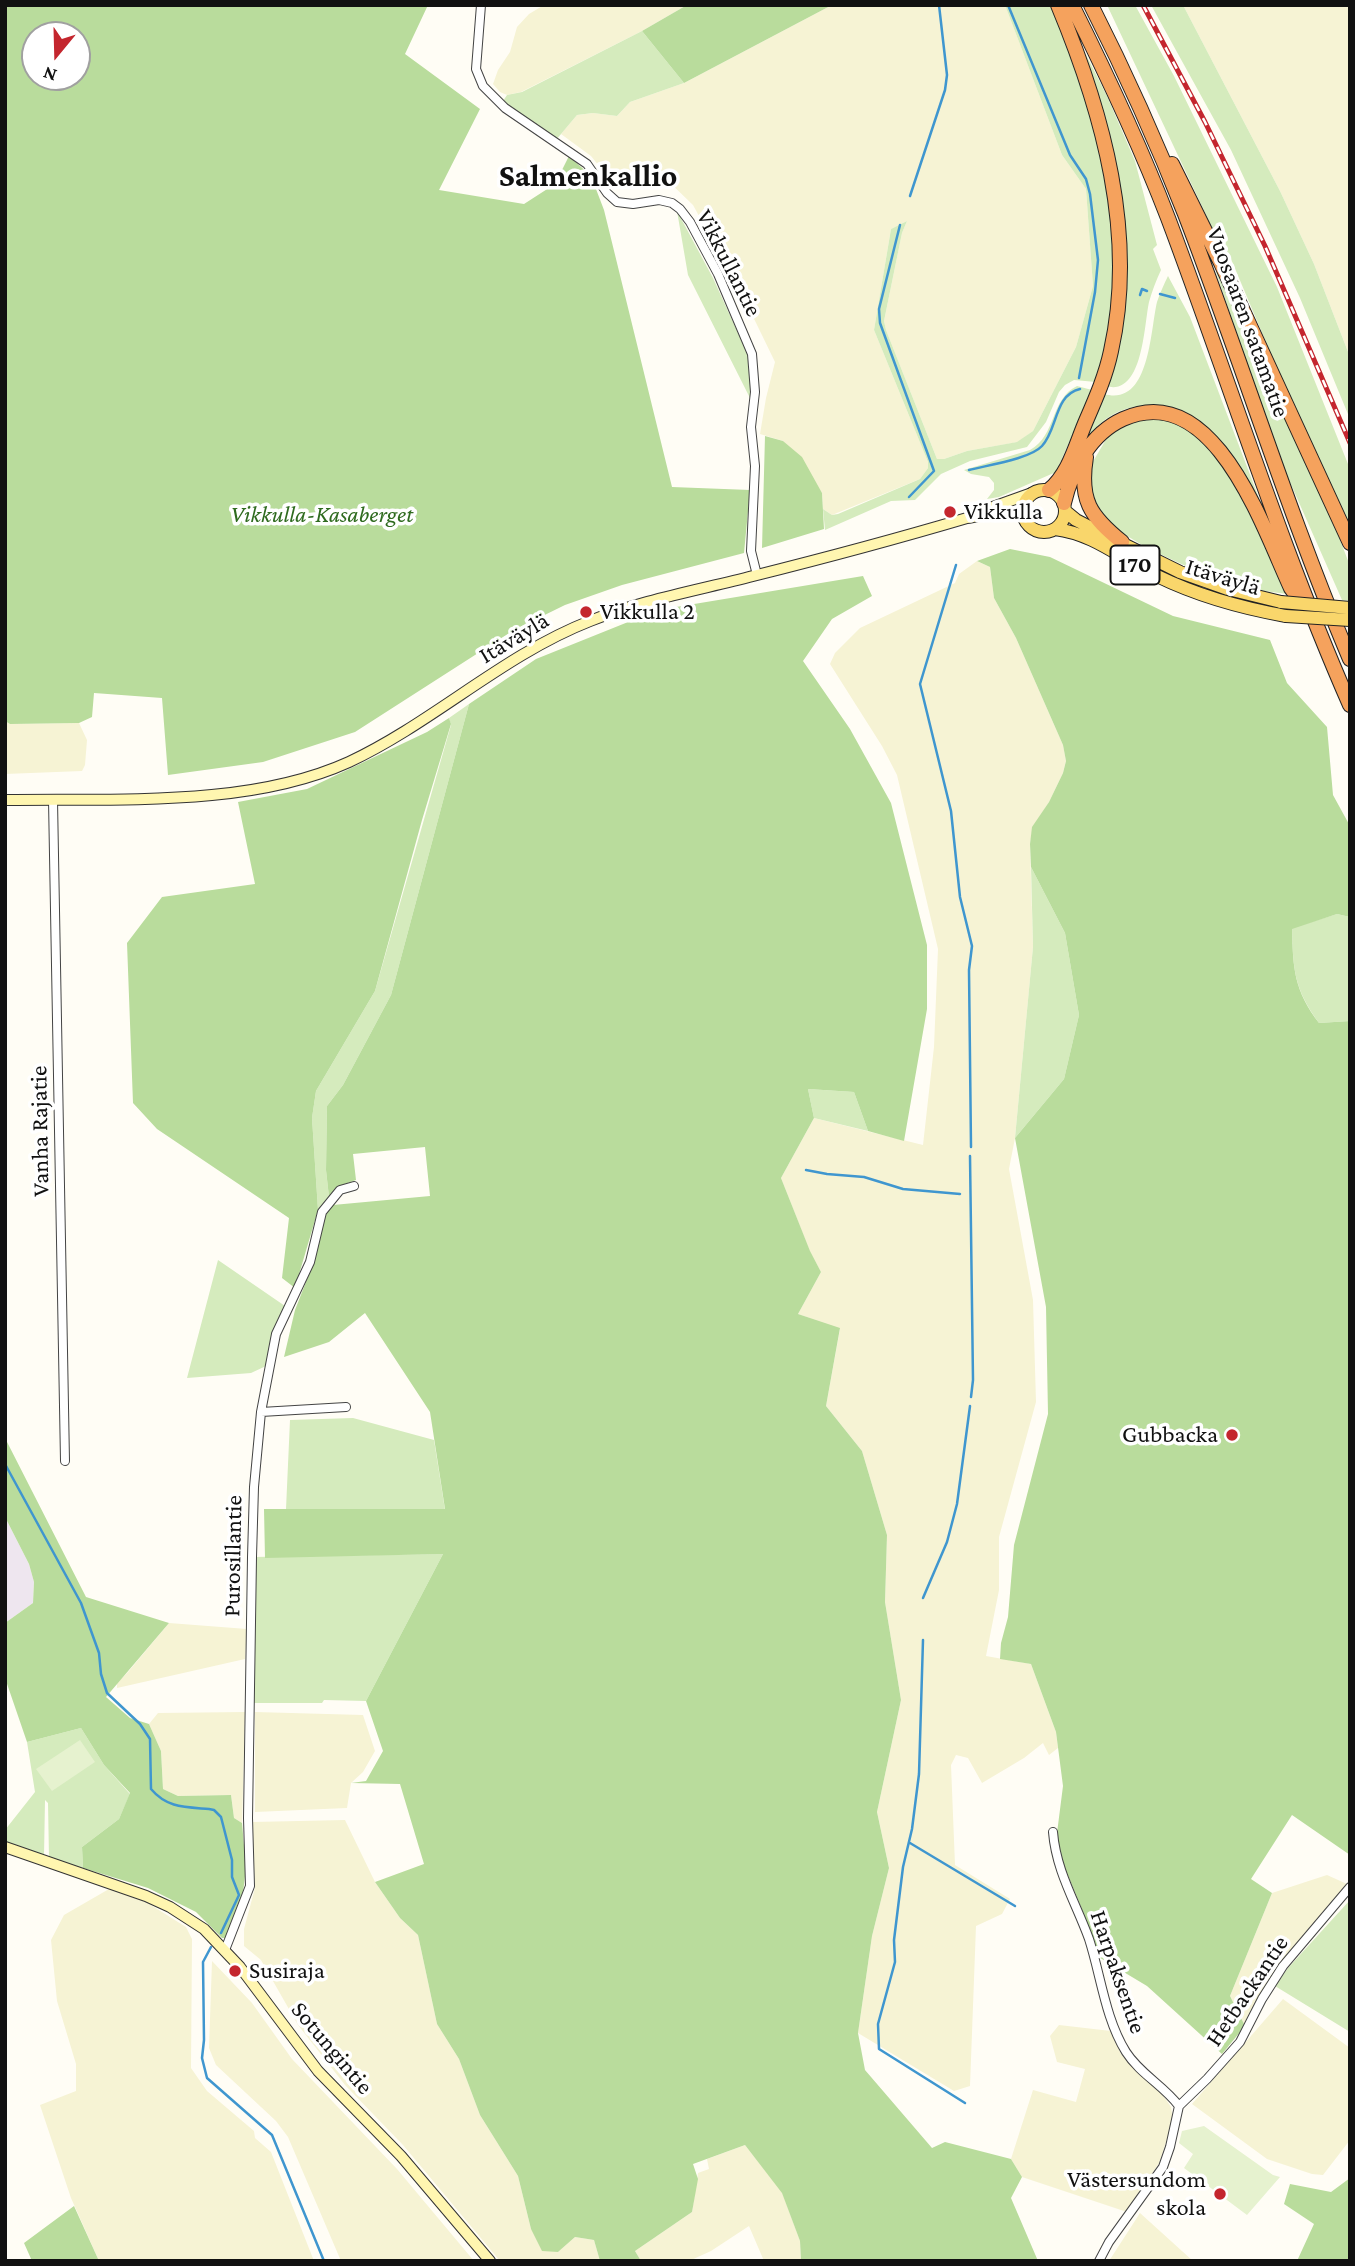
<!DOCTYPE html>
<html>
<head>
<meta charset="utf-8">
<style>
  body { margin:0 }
  #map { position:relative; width:1355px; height:2266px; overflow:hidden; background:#fffdf5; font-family:"Crimson Pro",serif }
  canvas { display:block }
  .frame { position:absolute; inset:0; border:7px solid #111; pointer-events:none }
  .north { position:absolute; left:21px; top:21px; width:70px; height:70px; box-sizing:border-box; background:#fff; border:2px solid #a0a0a0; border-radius:50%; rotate:199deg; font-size:19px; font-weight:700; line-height:28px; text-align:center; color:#111 }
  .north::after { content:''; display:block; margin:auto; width:24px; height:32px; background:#c4262e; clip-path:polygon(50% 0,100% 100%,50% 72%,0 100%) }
</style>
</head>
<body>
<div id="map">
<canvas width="1355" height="2266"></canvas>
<div class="frame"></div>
<div class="north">N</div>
</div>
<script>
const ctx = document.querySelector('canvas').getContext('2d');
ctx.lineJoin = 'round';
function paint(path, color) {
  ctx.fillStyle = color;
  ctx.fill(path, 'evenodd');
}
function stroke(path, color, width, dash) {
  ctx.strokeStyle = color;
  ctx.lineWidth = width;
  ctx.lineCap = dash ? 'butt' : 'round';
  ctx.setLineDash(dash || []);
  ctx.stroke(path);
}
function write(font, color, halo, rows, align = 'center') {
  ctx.font = font + ' "Crimson Pro",serif';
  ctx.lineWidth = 7;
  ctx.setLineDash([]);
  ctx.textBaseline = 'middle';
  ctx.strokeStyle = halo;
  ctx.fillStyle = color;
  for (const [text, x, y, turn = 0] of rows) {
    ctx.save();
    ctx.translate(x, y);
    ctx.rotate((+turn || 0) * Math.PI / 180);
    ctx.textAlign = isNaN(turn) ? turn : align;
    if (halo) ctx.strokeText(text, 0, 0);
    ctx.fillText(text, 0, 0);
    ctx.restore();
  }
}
paint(new Path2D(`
  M5 1517 29 1564 34 1582 33 1603 5 1623Z`), '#eee6ef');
paint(new Path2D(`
  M544 5H687L642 31 521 92 507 95 500 92 493 84 498 70 510 52 517 27 529 14Z
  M832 5H1005L1062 155 1086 189 1093 286 1076 347 1033 431 1018 442 967 451 944 459H937L886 330 884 321 902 233 907 221 891 229 874 330 928 462V468L920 479 832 515 823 509 822 493 783 441 760 434 766 398 775 362 742 294 693 205 664 177 624 188 615 186 591 156 561 134 577 115 593 113 617 116 630 102 684 83Z
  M1183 5H1350V357L1314 264 1280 191Z
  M977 561 990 567 994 598 1016 638 1063 745 1066 761 1063 773 1049 802 1033 827 1030 844 1033 947 1015 1138 1009 1169 1033 1300 1036 1402 999 1537V1590L986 1656 1031 1664 1056 1732 1058 1748 1049 1755 1043 1743 1024 1758 982 1783 968 1758 956 1755 951 1765 955 1865 1010 1899 1002 1914 976 1926 970 2086 954 2091 858 2033 872 1936 889 1868 877 1812 901 1700 885 1602 887 1535 862 1451 826 1406 840 1329 798 1314 821 1272 810 1252 781 1178 814 1118 923 1145 934 1047 938 949 897 775 882 746 830 664 835 653 860 628 955 583 959 574Z
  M5 721 10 724 79 723 87 740 85 765 82 771 5 774Z
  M169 1623 247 1629 245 1659 117 1688V1683L128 1672Z
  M245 1712 242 1823 234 1818 231 1795 178 1796 163 1789 161 1751 149 1724 158 1713Z
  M255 1712 363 1715 375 1751 363 1772 351 1783 347 1808 255 1812Z
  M345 1820 375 1882 400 1918 418 1935 437 2024 459 2059 480 2115 518 2176 531 2229 558 2252 575 2237 594 2240 600 2261H500L403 2145 345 2085 298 2025 261 1960 244 1946V1929L255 1888 252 1822Z
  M1327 1875 1347 1884 1280 1964 1265 1985 1245 2026 1230 1996 1272 1893Z
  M109 1889 146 1902 186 1927 192 1939 191 2068 207 2091 254 2131 255 2138 271 2152 314 2261H99L71 2198 40 2105 76 2091V2064L57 2001 51 1940 64 1915Z
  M212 1961 252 2003 292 2059 397 2169 474 2261H341L288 2137 276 2121 216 2065 209 2048Z
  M1283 1999 1350 2048V2140L1323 2175 1312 2174 1267 2159 1192 2104Z
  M1059 2025 1111 2031 1121 2054 1141 2075 1161 2092 1171 2107 1173 2121 1159 2163 1127 2212 1022 2177 1011 2159 1033 2090 1076 2102 1085 2069 1057 2062 1050 2036Z
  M745 2145 782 2192 800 2241 801 2261H764L749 2226 711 2251 689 2261H641L635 2251 692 2212 698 2173 709 2169 707 2159Z
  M1140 2213 1193 2261H1109Z`), '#f6f3d4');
paint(new Path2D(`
  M1005 5H1052L1082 82 1104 172 1111 218 1115 286 1106 351 1096 382 1074 380 1065 385 1059 392 1046 422 1027 447 970 461 941 474 915 500 891 501 825 530 823 509 832 515 838 514 920 479 928 468V462L874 330 891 229 907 221 902 233 884 321 886 330 937 459H944L967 451 1017 442 1033 431 1076 347 1093 286 1086 189 1062 155Z
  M1107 5H1135L1174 76 1277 287 1350 469V528L1281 378 1231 259 1216 236Z
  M1151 5H1183L1280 191 1314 264 1350 357V419L1300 298 1231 150Z
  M642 31 684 83 630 102 617 116 593 113 577 115 556 140 503 101 507 95 522 92Z
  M1079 41 1107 96 1135 161 1157 245 1153 249 1161 270C1156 281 1152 291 1149 302 1144 325 1143 397 1106 386 1115 346 1128 306 1127 265 1126 187 1102 114 1079 41Z
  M677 211 713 278 748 355 752 375 751 400 688 275Z
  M1217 268 1331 516 1350 566V601L1342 600 1278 455 1216 272Z
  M1168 276 1190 317 1265 514C1248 486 1233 451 1208 429 1175 400 1124 395 1093 431 1087 438 1084 447 1080 455L1104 394C1150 407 1150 331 1157 302 1160 293 1164 284 1168 276Z
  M1077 386 1092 390 1056 472 999 497 987 499 994 490V483L989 477 971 474 964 470 1030 450C1057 435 1050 399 1077 386Z
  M1143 418C1154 419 1169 417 1180 423 1232 452 1263 542 1287 594L1264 591 1192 569 1147 548 1109 525 1089 492 1091 465 1108 436 1118 427Z
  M469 704 391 995 343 1085 327 1106 326 1170 329 1197 318 1210 312 1118 316 1091 375 991 451 725 449 718Z
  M1031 867 1065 933 1079 1015 1064 1079 1015 1138 1033 947Z
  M1337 914 1350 917V1021L1319 1023C1294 989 1293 969 1292 928Z
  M808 1089 854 1092 868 1131 814 1118Z
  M218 1260 285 1306 272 1335 266 1366 251 1373 187 1378Z
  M353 1418 434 1440 445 1510 286 1509 290 1420Z
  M443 1554 366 1701 324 1700 322 1703H250L252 1557Z
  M81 1728 104 1765 130 1794 119 1819 82 1847 83 1868 49 1858 48 1803 45 1800 44 1856 5 1841V1830L35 1792 27 1742Z
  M1350 1900V2032L1275 1986 1288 1968Z`), '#d5ebbd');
paint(new Path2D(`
  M5 5H428L405 54 480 109 439 190 524 204 555 184 569 156 591 176 604 210 672 487 750 490 744 553 622 585 565 605 514 630 355 732 263 762 168 775 162 698 94 693 92 717 79 723 10 724 5 721ZM35 35H77V77H35Z
  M687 5H832L684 83 642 31Z
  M765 436 783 441 802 457 822 493 824 529 762 548Z
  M1010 549 1050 557 1173 616 1270 640 1287 683 1327 727 1333 795 1350 826V917L1337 914 1292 929C1293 969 1294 990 1319 1023L1350 1021V1855L1292 1815 1251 1879 1272 1893 1230 1996 1245 2026 1222 2054 1147 1986 1097 1956 1086 1919 1060 1856 1057 1833 1063 1786 1056 1732 1031 1664 1000 1659 1001 1643 1008 1617 1014 1545 1048 1414 1046 1307 1015 1138 1064 1079 1079 1015 1065 933 1031 867 1030 844 1032 827 1049 802 1063 773 1066 761 1063 745 1016 638 994 598 990 567 977 561Z
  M863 576 872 596 832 619 803 661 850 729 891 803 927 945V1009L904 1141 868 1131 854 1092 808 1089 814 1118 781 1178 810 1251 821 1272 798 1314 840 1328 826 1406 862 1451 887 1535 885 1602 901 1700 877 1812 889 1868 872 1936 858 2033 865 2070 932 2148 945 2142 1011 2159 1022 2177 1011 2198 1038 2261H801L800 2241 782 2193 745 2145 693 2164 698 2179 692 2212 635 2251 641 2261H600L594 2240 575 2237 558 2252 542 2251 531 2229 518 2176 480 2115 459 2059 437 2024 418 1935 400 1918 375 1882 424 1864 400 1784 351 1783 366 1781 383 1751 366 1701 443 1554 265 1558 264 1509H445L430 1412 365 1313 329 1342 284 1357 295 1310 313 1264 325 1214 333 1205 430 1196 425 1147 353 1154 356 1180 339 1186 329 1197 326 1170 327 1106 343 1085 391 995 469 704 536 659 658 610Z
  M449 718 451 724 422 820 375 991 316 1091 312 1118 318 1210 295 1288 282 1278 289 1218 157 1129 133 1103 127 943 162 897 255 884 238 802 307 789 427 732Z
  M5 1438 86 1597 169 1623 106 1697 130 1718 149 1724 161 1751 163 1789 178 1796 231 1795 234 1818 242 1823 246 1868 243 1893 227 1938H222L196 1912 148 1888 83 1868 82 1847 119 1819 130 1793 104 1765 81 1728 27 1742 5 1678V1623L33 1603 34 1582 29 1564 5 1517Z
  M1350 2178V2261H1297L1314 2224 1284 2204 1290 2184 1331 2192Z
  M74 2206 99 2261H32L24 2243Z`), '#b9dc9c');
paint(new Path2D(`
  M80 1740 95 1762 52 1791 36 1769Z
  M1204 2126 1273 2175 1280 2177 1247 2215 1184 2168 1193 2154 1179 2143 1182 2131Z`), '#e6f2cf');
stroke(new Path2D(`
  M1008 5 1070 155 1086 179 1090 194 1098 260 1095 292 1079 378
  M910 196 945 90 947 75 939 5
  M900 225 879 309 880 323 934 471 909 497
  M1160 294 1175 298
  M1140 295 1142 289 1147 291
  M969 470C988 465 1030 459 1042 446 1058 429 1054 395 1080 389
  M956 565 920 684 951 811 960 897 972 946 969 970 971 1147
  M970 1156 973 1380 971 1397
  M806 1170 827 1174 864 1177 903 1189 960 1194
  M5 1464 81 1603 99 1653 101 1674 107 1693 140 1724 150 1739 151 1789C167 1808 185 1807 209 1809L214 1810 221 1817 232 1860V1877L239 1895 221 1933
  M923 1598 947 1542 957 1504 970 1406
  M923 1640 919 1774 912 1829 903 1867 894 1940 895 1962 878 2024 879 2049 965 2103
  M910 1843 1015 1906
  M211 1947 203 1962 204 2040 202 2058 207 2078 272 2135 324 2261`), '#3f96cf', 2.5);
const street = new Path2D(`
  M481 5 476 69 483 86 505 108 587 164 607 193 617 202 633 204 659 200 672 203 680 209 690 222 718 274 752 354 755 392 751 427 755 466 751 551 757 575
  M53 800 65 1461
  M261 1412 346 1407
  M1053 1832C1056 1871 1076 1903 1089 1939 1101 1976 1105 2018 1126 2052 1140 2074 1163 2085 1179 2106
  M225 1950 250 1886 248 1818 252 1557 254 1487 261 1412 276 1334 310 1262 322 1212 340 1190 354 1186
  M1099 2261 1109 2242 1163 2167 1170 2147 1179 2106 1207 2079 1240 2042 1262 1999 1283 1966 1350 1887`);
const secondary = new Path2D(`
  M979 512 1032 493
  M5 800C115 798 248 808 349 762 434 722 503 655 590 621 642 600 699 590 753 576 825 558 896 539 967 518 986 515 1007 507 1024 518
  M5 1847 146 1896 170 1907 204 1929 240 1967 318 2071 401 2156 490 2261`);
const primary = new Path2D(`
  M1023 511a21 21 0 1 1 42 0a21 21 0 1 1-42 0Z
  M1065 511 1076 520 1103 534 1180 572 1228 589 1281 602
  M1055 529C1095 534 1121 559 1157 576 1198 596 1241 608 1286 616`);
const highway = new Path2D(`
  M1072 5C1107 75 1140 145 1168 218 1229 380 1280 546 1350 705
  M1091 5C1126 74 1157 143 1185 214 1242 362 1288 513 1350 659
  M1172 164 1221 263 1350 543
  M1086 457C1079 500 1090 516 1122 542
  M1049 490C1069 474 1076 444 1086 421 1096 398 1106 375 1111 351 1137 235 1103 113 1058 5
  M1064 503C1072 469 1090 434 1123 419 1214 378 1263 528 1291 588L1301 602`);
stroke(street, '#444', 10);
stroke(secondary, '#333', 12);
stroke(primary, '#222', 14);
stroke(highway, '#222', 16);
stroke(street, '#fff', 8);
stroke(secondary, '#fff6b0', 10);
stroke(primary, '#f9d66b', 12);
stroke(highway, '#f5a25d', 14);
const rail = new Path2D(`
  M1143 5 1205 122 1265 246 1350 443`);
stroke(rail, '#c4262e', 5);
stroke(rail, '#fff', 2.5, [8]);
const primaryBridge = new Path2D(`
  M1281 602 1350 608
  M1286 616 1350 620`);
stroke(primaryBridge, '#222', 14, []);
stroke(primaryBridge, '#f9d66b', 12);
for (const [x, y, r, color] of [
  [950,512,7,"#c4262e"],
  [586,612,7,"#c4262e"],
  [1232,1435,7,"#c4262e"],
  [235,1971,7,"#c4262e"],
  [1220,2194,7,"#c4262e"]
]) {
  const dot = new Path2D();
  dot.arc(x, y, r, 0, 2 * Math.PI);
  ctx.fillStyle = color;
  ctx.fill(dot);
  stroke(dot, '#fff', 2.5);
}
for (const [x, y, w] of [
  [1135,565,49]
]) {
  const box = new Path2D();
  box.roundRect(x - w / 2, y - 19.5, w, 39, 5);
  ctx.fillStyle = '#fff';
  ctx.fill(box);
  stroke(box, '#111', 2);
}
write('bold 23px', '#111', null, [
  ["170",1135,565]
]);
write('24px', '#111', '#fff', [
  ["Vikkullantie",729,263,63],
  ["Vuosaaren satamatie",1248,322,70],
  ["Itäväylä",1223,577,17],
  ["Itäväylä",514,638,-31],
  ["Vanha Rajatie",40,1131,-91],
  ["Purosillantie",233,1556,-89],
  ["Harpaksentie",1118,1972,71],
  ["Hetbackantie",1247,1991,-56],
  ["Sotungintie",332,2048,50]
]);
write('24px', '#111', '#fff', [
  ["Vikkulla",964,512],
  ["Vikkulla 2",600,612],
  ["Gubbacka",1218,1435,"right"],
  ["Susiraja",249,1971],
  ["Västersundom",1206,2180,"right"],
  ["skola",1206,2208,"right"]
], 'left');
write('italic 24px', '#2f6b1f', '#fff', [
  ["Vikkulla-Kasaberget",322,515]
]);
write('bold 32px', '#111', '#fff', [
  ["Salmenkallio",588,176]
]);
</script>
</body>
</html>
